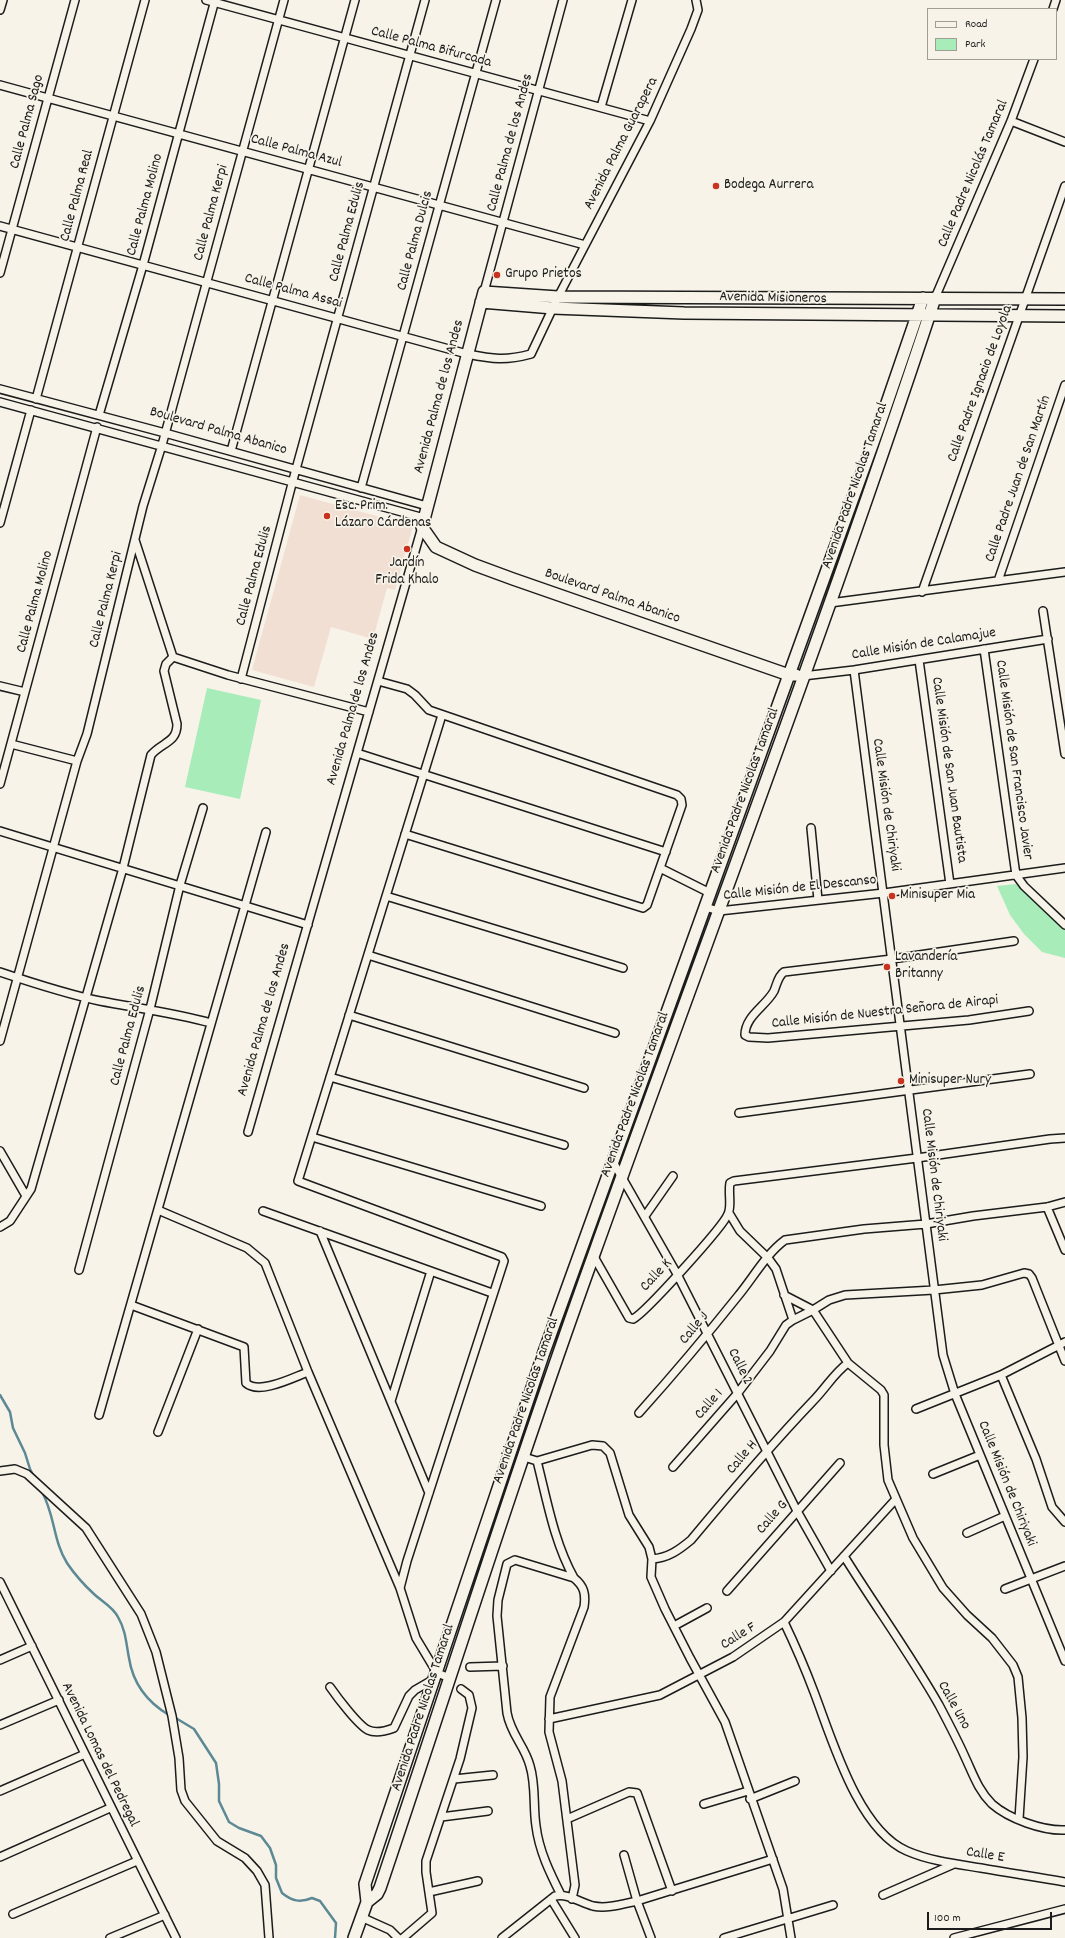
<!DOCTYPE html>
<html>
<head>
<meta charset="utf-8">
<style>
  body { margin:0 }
  #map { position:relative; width:1065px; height:1938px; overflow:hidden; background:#f7f3e8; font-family:Dekko,sans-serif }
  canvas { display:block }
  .legend { position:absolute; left:927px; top:8px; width:130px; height:52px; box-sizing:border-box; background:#f7f3e8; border:1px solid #9f9d96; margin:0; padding:5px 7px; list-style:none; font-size:12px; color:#1c1c1c }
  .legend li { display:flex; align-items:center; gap:8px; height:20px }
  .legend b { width:20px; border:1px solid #9f9d96 }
  .scale { position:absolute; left:927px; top:1912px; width:125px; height:18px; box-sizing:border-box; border:2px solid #1c1c1c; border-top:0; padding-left:5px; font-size:12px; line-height:14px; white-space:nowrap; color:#1c1c1c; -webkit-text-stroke:3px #f7f3e8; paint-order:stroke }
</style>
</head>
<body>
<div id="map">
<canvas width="1065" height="1938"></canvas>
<ul class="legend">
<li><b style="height:5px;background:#f7f3e8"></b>Road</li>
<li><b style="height:11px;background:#a8edb9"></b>Park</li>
</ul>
<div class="scale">100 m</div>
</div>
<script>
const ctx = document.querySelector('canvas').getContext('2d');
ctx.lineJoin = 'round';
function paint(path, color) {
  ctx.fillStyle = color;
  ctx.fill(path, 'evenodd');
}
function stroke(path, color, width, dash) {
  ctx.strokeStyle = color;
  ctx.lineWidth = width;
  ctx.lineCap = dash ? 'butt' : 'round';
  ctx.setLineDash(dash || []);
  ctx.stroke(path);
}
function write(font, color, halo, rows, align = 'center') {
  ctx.font = font + ' Dekko,sans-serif';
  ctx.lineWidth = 3.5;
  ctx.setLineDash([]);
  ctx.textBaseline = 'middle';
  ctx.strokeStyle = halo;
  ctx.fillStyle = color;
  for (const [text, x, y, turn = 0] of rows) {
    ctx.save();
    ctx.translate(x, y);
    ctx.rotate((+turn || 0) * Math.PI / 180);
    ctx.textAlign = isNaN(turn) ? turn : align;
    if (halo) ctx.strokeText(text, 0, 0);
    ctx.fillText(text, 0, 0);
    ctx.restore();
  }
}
paint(new Path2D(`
  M300 495 413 526 395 590 387 588 373 639 331 627 314 687 252 670Z`), '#f2dfd3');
paint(new Path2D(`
  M207 688 261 700 240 799 185 787Z
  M1016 884 1065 930V958L1042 952 1024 934 1010 915 997 886Z`), '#a8edb9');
stroke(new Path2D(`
  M0 1395 10 1412 13 1428 25 1453 30 1469 34 1477
  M42 1492C55 1515 53 1541 67 1563 75 1575 84 1585 95 1595 103 1602 113 1607 118 1617 126 1631 126 1643 129 1658 133 1684 147 1702 169 1715
  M174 1717 194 1729 216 1763 219 1784V1801L229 1822 239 1828 261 1836 270 1848 276 1865V1878L282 1893C292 1901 300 1903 312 1898L320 1901 336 1923 335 1938`), '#5c8995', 2.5);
const street = new Path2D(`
  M206 0 650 121
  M1053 9 1056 0
  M0 10 3 0
  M0 85 585 245
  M601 107 632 0
  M1011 121 1065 142
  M0 226 467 354C493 359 505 361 531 354L558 297 650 121 691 29 698 10 696 0
  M0 273 75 0
  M484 292 563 0
  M935 298 1011 121 1034 59
  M0 389 165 433 427 506
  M36 399 145 0
  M0 402 424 518
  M99 415 143 265 215 0
  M231 451 355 0
  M361 488 496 0
  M0 523 31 410
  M135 540 173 657
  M998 581 1065 385
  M922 592 1065 186
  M830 603 1065 572
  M1043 611 1065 754
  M984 649 1016 875 1024 886 1065 925
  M173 657 228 675 369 712
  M919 660 950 884
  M854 670 943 1355 955 1394 1065 1661
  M803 676 854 670 1048 639
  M241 679 293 480 425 0
  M378 681 407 689 415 695 429 710 677 795 681 799 682 805 647 905 643 908 405 834
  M0 686 25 692
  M11 744 77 761
  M357 753 666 852
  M0 784 97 427
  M811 828 818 900
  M0 831 308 925
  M660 868 710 893
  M386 896 623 968
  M705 907 719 911 884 893 1065 868
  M1014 941 892 959 784 972C778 976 777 984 774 991 766 1006 745 1016 745 1035L749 1037 768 1038 969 1020 1029 1011
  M368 955 615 1033
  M0 972C33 983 66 994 100 1001 137 1008 175 1013 211 1023
  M349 1015 584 1088
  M0 1041 77 761 87 734 143 506 162 445 284 0
  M330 1077 564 1145
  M739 1113 1030 1074
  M248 1132 422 527
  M312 1137 541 1206
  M0 1151 26 1196
  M612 1160 677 1274 797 1511 831 1571
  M1047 1207 1065 1250
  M158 1210 247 1248 265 1263 308 1372 400 1588 416 1638 437 1673 450 1678
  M263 1211 492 1293
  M729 1213 740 1231 768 1258 776 1269 793 1320
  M645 1216 673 1176
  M0 1227 10 1221 31 1189 123 868 151 755C162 742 177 743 177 724L164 671 166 664 173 657
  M320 1231 429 1493
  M593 1255 629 1318 633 1319C645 1313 723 1227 728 1214 732 1206 728 1193 730 1183L734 1181 917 1158 1050 1139 1065 1138
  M79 1270 150 1009 180 885 203 808
  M784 1295 813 1310 848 1363 881 1390 884 1395V1445L888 1480 913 1538 943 1588 967 1615 992 1638 1013 1665 1018 1677 1022 1718 1023 1757 1019 1819
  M131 1305 244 1347 246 1383C259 1395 292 1378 308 1372
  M1001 1375 1036 1459 1052 1507 1065 1522
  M391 1401 431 1271
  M916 1409 1001 1375 1065 1342
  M639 1413C673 1375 706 1336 738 1296 753 1278 766 1254 785 1240L864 1229 926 1224 973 1216 1047 1207 1065 1202
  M99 1415 266 832
  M158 1432 198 1329
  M524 1457 537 1461C547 1500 554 1542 574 1578
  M537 1461 592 1445 603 1446 610 1453 629 1515 649 1547 652 1559 651 1577 665 1609 690 1658 725 1722 783 1889 791 1938
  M673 1467 737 1394 770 1351 786 1325 793 1320 813 1310 829 1300 845 1295 934 1290 982 1285 1024 1273 1029 1274 1032 1278 1065 1361
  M0 1471 15 1469 27 1474 86 1528 141 1614 156 1652 172 1716 179 1758 181 1790 185 1801 217 1841 245 1858 257 1871 265 1885 269 1938
  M933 1474 980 1455
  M967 1533 1005 1516
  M844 1556C875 1606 910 1654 939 1705 948 1722 957 1739 965 1757 973 1774 978 1790 992 1804 1009 1819 1043 1831 1065 1830
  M652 1559C668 1558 679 1550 691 1540 731 1492 771 1445 813 1401 826 1388 834 1373 848 1363
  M0 1582 176 1938
  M400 1588 407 1561 504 1261 502 1257 298 1181 442 715
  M1005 1589 1065 1566
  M727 1591 840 1463
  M784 1622C795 1645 805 1668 814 1692 832 1739 858 1830 907 1851 930 1861 956 1864 981 1868 1009 1873 1037 1877 1065 1882
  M674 1626 707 1608
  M0 1660 32 1646
  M470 1667 503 1666
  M330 1687C337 1697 358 1725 368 1730 376 1734 386 1731 394 1728L409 1696 415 1690 434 1679
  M549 1719 660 1695 733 1657 784 1622 895 1500
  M0 1725 59 1700
  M454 1779 493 1775
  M0 1791 85 1754
  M750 1799 795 1781
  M704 1804 748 1791
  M441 1817 488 1811
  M567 1819 629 1792 637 1793 672 1891
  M624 1855 637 1901 651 1938
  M0 1857 110 1808
  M429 1892 478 1881
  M561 1895C550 1873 539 1851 536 1826 533 1807 536 1785 530 1766 525 1746 511 1735 507 1713L497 1616 498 1600 507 1564 515 1560 574 1578C584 1586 586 1594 584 1607L550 1697 549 1732 562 1781 575 1885 572 1899
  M883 1895 954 1864
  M551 1899 575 1938
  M13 1914 137 1861
  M361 1917 390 1930 398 1938
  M110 1938 165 1915
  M403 1938 432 1913 426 1872V1861L460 1759 472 1708 469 1695 461 1689
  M502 1938 555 1896C568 1893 581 1903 593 1906 607 1909 623 1904 637 1901L773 1859
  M724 1938 833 1905
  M954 1938 1065 1909`);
const secondary = new Path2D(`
  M481 302 553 308 684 313 1065 316
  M796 675H789L513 579 475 565 436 547 422 527 484 292 558 297 1065 299
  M367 1902 377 1894 380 1888C451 1677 518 1464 594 1254 708 936 829 619 935 298
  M354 1938 367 1902 365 1884 543 1355 879 426 923 298`);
stroke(street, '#1c1c1c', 10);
stroke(secondary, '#1c1c1c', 14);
stroke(street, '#f7f3e8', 7);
stroke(secondary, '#f7f3e8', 11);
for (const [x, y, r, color] of [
  [716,186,4,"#c8321e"],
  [497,275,4,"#c8321e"],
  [327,516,4,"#c8321e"],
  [407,549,4,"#c8321e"],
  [892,896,4,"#c8321e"],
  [887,967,4,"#c8321e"],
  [901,1081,4,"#c8321e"]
]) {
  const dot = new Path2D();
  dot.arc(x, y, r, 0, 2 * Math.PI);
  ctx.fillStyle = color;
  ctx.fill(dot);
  stroke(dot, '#f7f3e8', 1.5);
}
write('15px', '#1c1c1c', '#f7f3e8', [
  ["Calle Palma Bifurcada",431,48,15],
  ["Calle Palma Sago",28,122,-75],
  ["Calle Palma de los Andes",511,143,-75],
  ["Avenida Palma Guarapera",622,144,-63],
  ["Calle Palma Azul",296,152,15],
  ["Calle Padre Nicolás Tamaral",974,174,-67],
  ["Calle Palma Real",78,196,-75],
  ["Calle Palma Molino",146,205,-75],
  ["Calle Palma Kerpi",212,213,-75],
  ["Calle Palma Edulis",348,232,-75],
  ["Calle Palma Dulcis",416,241,-75],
  ["Calle Palma Assai",293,292,15],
  ["Avenida Misioneros",773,299,1],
  ["Calle Padre Ignacio de Loyola",981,384,-70],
  ["Avenida Palma de los Andes",440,397,-75],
  ["Boulevard Palma Abanico",218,432,16],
  ["Calle Padre Juan de San Martín",1019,479,-71],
  ["Avenida Padre Nicolas Tamaral",856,486,-71],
  ["Calle Palma Edulis",255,576,-75],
  ["Boulevard Palma Abanico",612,597,19],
  ["Calle Palma Kerpi",107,600,-76],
  ["Calle Palma Molino",36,602,-75],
  ["Calle Misión de Calamajue",924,645,-9],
  ["Avenida Palma de los Andes",354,709,-74],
  ["Calle Misión de San Francisco Javier",1013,760,82],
  ["Calle Misión de San Juan Bautista",948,770,82],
  ["Avenida Padre Nicolas Tamaral",746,791,-70],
  ["Calle Misión de Chiriyaki",885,805,82],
  ["Calle Misión de El Descanso",800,889,-6],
  ["Calle Misión de Nuestra Señora de Airapi",885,1013,-6],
  ["Avenida Palma de los Andes",265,1020,-74],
  ["Calle Palma Edulis",129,1036,-75],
  ["Avenida Padre Nicolas Tamaral",636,1095,-70],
  ["Calle Misión de Chiriyaki",933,1175,83],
  ["Calle K",657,1276,-47],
  ["Calle J",695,1329,-50],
  ["Calle 2",739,1367,64],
  ["Avenida Padre Nicolas Tamaral",527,1401,-71],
  ["Calle 1",710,1405,-49],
  ["Calle H",743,1458,-50],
  ["Calle Misión de Chiriyaki",1006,1484,68],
  ["Calle G",773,1518,-49],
  ["Calle F",739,1637,-32],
  ["Calle Uno",953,1706,61],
  ["Avenida Padre Nicolas Tamaral",424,1708,-72],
  ["Avenida Lomas del Pedregal",99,1755,64],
  ["Calle E",985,1856,9]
]);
write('15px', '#1c1c1c', '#f7f3e8', [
  ["Bodega Aurrera",724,186],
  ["Grupo Prietos",505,275],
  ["Esc. Prim.",335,507],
  ["Lázaro Cárdenas",335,524],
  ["Jardín",407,564,"center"],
  ["Frida Khalo",407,581,"center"],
  ["Minisuper Mia",900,896],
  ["Lavandería",895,958],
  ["Britanny",895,975],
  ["Minisuper Nury",909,1081]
], 'left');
</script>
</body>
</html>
